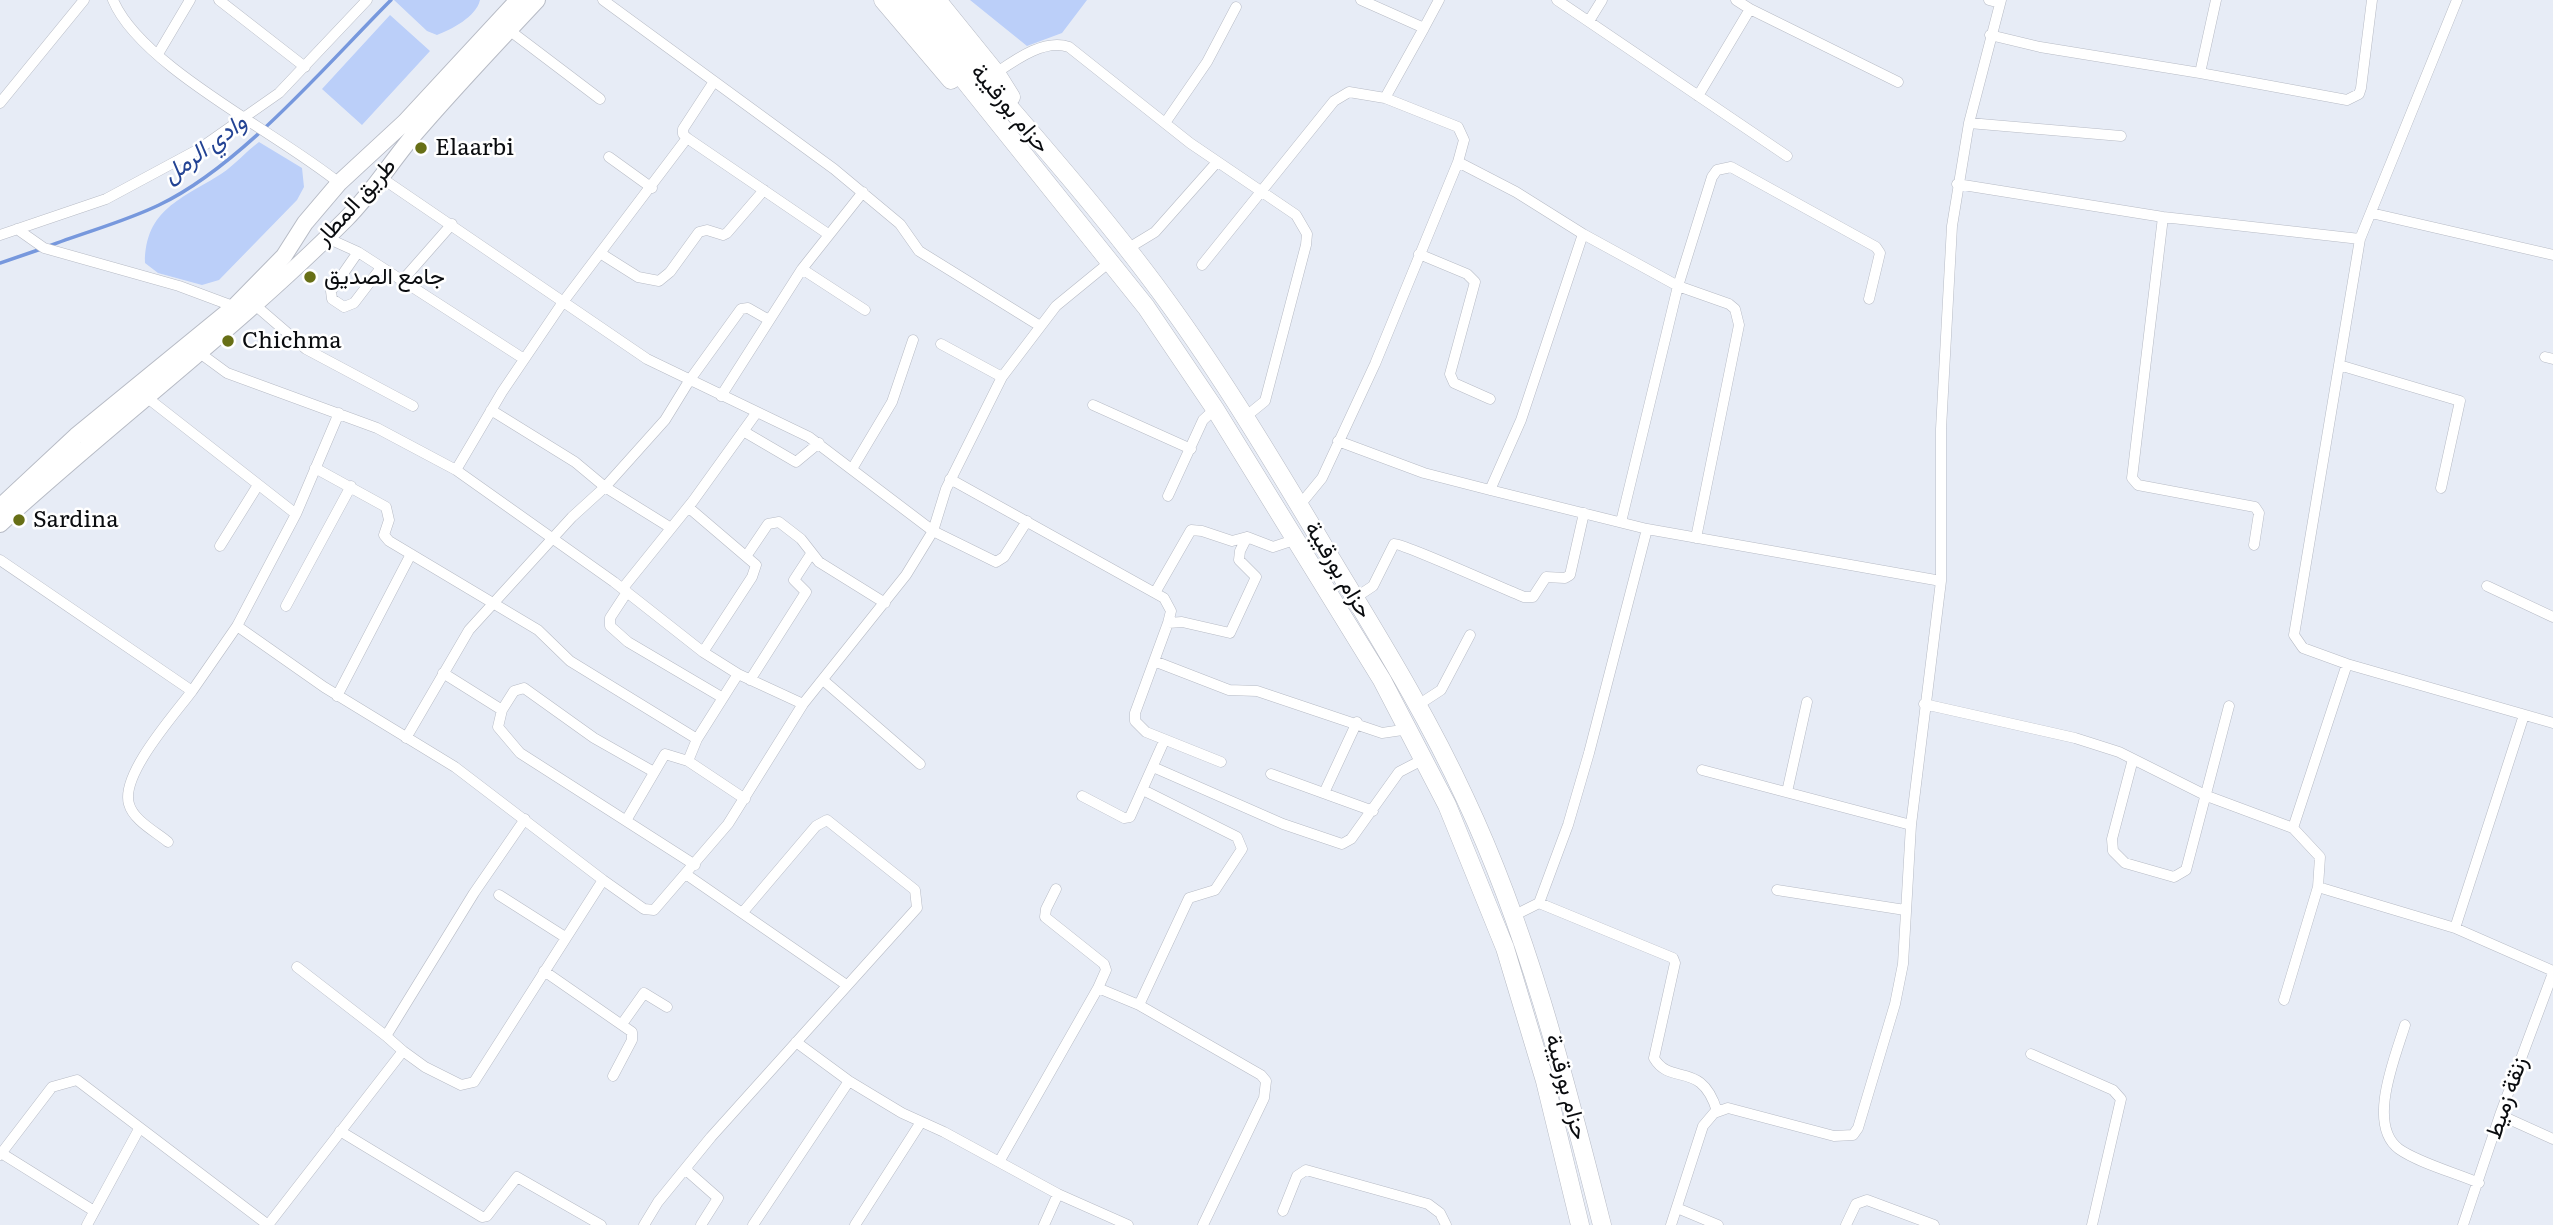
<!DOCTYPE html>
<html>
<head>
<meta charset="utf-8">
<style>
  body { margin:0 }
  canvas { display:block; background:#e7ecf6 }
</style>
</head>
<body>
<canvas width="2553" height="1225"></canvas>
<script>
const ctx = document.querySelector('canvas').getContext('2d');
ctx.lineJoin = 'round';
function paint(path, color) {
  ctx.fillStyle = color;
  ctx.fill(path, 'evenodd');
}
function stroke(path, color, width, dash) {
  ctx.strokeStyle = color;
  ctx.lineWidth = width;
  ctx.lineCap = dash ? 'butt' : 'round';
  ctx.setLineDash(dash || []);
  ctx.stroke(path);
}
function write(font, color, halo, rows, align = 'center') {
  ctx.font = font + ' Literata,Vazirmatn,serif';
  ctx.lineWidth = 5;
  ctx.setLineDash([]);
  ctx.textBaseline = 'middle';
  ctx.strokeStyle = halo;
  ctx.fillStyle = color;
  for (const [text, x, y, turn = 0] of rows) {
    ctx.save();
    ctx.translate(x, y);
    ctx.rotate((+turn || 0) * Math.PI / 180);
    ctx.textAlign = isNaN(turn) ? turn : align;
    if (halo) ctx.strokeText(text, 0, 0);
    ctx.fillText(text, 0, 0);
    ctx.restore();
  }
}
paint(new Path2D(`
  M394 0H480C476 17 452 29 437 35L427 31Z
  M970 0H1087L1062 33 1027 46Z
  M390 15 430 51 362 125 322 89Z
  M259 142 302 168 304 187 297 200 219 280 202 285 158 273 145 263C145 209 182 199 221 174 235 165 245 152 259 142Z`), '#bbcff9');
stroke(new Path2D(`
  M49 246C85 232 124 222 159 205 241 166 326 65 391 0
  M0 263 41 249`), '#7798dd', 3.5);
const street = new Path2D(`
  M113 0C141 67 280 134 339 183
  M219 0 305 67
  M603 0 834 169 900 224 919 251 1040 326
  M1361 0 1424 28 1439 0
  M1557 0 1787 156
  M1989 0 2000 3
  M2457 0 2360 239 2294 635 2303 648 2347 664 2553 723
  M1750 9 1898 82
  M1589 21 1602 0
  M509 30 600 99
  M1990 35 2040 47 2200 73 2216 0
  M158 54 190 0
  M996 73C1015 60 1045 38 1069 47L1190 143 1296 215 1307 234 1306 245 1265 401 1244 418
  M2200 73 2347 100 2359 94 2361 88 2372 0
  M1698 96 1750 9 1736 0
  M1385 98 1458 127 1464 140 1458 162
  M0 103 84 0
  M1165 123 1207 62 1236 7
  M1969 123 2121 136
  M687 138 683 134V129L713 83
  M609 157 652 188
  M383 179 647 359 809 437 933 531 996 562 1004 557 1027 521
  M1957 184 2163 217 2360 239
  M2371 213 2553 255
  M2163 217 2132 478 2138 485 2255 507 2259 513 2254 545
  M17 229 44 248 179 286 238 308
  M0 235 106 199 199 149 279 93 367 0
  M327 238 358 252 524 359
  M1127 249 1155 232 1217 162
  M358 252 331 291 332 299 344 307 354 303 380 269
  M600 253 638 277 659 281 670 272 699 232 707 230 723 235 727 233 764 190
  M1419 254 1467 274 1475 282 1450 374 1454 383 1490 399
  M1202 265 1334 101 1349 92 1385 98 1424 28
  M802 269 865 310
  M401 282 452 224
  M255 305 306 349 413 406
  M941 344 1002 377
  M197 351 227 373 377 428 456 470 614 582 703 652 738 674 803 704
  M2545 357 2553 359
  M2339 365 2460 401 2441 488
  M721 396 802 269 863 192
  M1093 405 1191 449
  M743 431 796 462 819 443
  M1338 441 1424 473 1490 490
  M315 468 386 507 389 520 384 535 389 541 538 630 570 661 697 739
  M852 469 892 402 913 340
  M456 470 502 392 563 302 687 138 828 234
  M950 479 1164 598 1171 611 1168 623 1135 713V721L1146 732 1221 762
  M1168 496 1203 420 1215 409
  M1299 506 1322 478 1375 364 1458 162 1516 192 1583 234
  M688 507 756 565 752 577 703 652
  M296 514 339 413
  M1621 522 1678 286 1729 304 1735 309 1739 325 1696 538
  M671 528 605 487 665 420 689 381 741 309 748 308 769 320
  M1647 529 1490 490 1521 420 1583 234 1678 286 1712 177 1717 170 1731 167 1876 247 1880 253 1869 299
  M220 546 258 485
  M747 555 768 524 779 522 801 539 819 562 885 603
  M0 560 192 691 237 626 296 514 145 396
  M2487 586 2553 617
  M623 588 693 501 757 412
  M1156 591 1191 530 1202 531 1232 541 1247 537 1273 547 1297 539
  M627 592 610 618V626L628 642 723 698
  M1355 598 1373 586 1394 544C1402 543 1506 590 1524 597H1533L1546 577 1565 578 1570 575 1584 513
  M286 606 351 486
  M1168 623 1182 622 1230 633 1256 577 1239 560 1240 551 1247 537
  M237 626 324 687 455 767 603 880 644 909 654 910 728 824 803 704 906 575 933 531 946 489 1002 377 1056 306 1111 261
  M1154 661 1229 690 1257 691 1382 733 1409 729
  M443 673 502 710 498 727 520 753 695 865
  M738 674 697 739 688 761 745 799
  M750 680 806 592 794 580 811 554
  M823 680 920 764
  M337 696 411 554
  M1924 704 2075 738 2119 752 2207 796 2293 828 2320 857 2318 887 2455 928 2553 971
  M1418 705 1441 690 1470 635
  M502 710 514 691 524 688 594 738 654 772
  M406 738 469 630 572 517 605 487 575 462 491 410
  M2133 759 2112 839 2113 851 2125 863 2174 877 2186 870 2229 706
  M1153 767 1283 824 1342 844 1351 839 1399 772 1424 759
  M1702 770 1911 825
  M1271 774 1373 811
  M1787 792 1807 702
  M1324 793 1357 722
  M1082 796 1124 818 1130 817 1164 741
  M627 819 665 754 688 761
  M2293 828 2347 664
  M168 842C156 832 133 820 129 804 120 775 175 714 192 691
  M687 875 845 984
  M1056 889 1046 909 1045 917 1104 964 1106 970 1098 988
  M1777 890 1905 910
  M499 895 565 937
  M1539 903 1673 958 1675 963 1654 1058C1671 1087 1701 1059 1717 1111
  M1513 916 1539 903 1568 825 1589 753 1647 529 1941 581
  M2455 928 2524 715
  M297 967 386 1036
  M544 971 632 1032V1040L613 1076
  M2284 1000 2318 887
  M1139 1005 1189 898 1215 890 1242 849 1237 837 1143 790
  M622 1024 644 993 667 1007
  M2405 1025C2396 1055 2366 1125 2399 1149 2419 1163 2456 1173 2479 1183
  M796 1042 849 1081 902 1113 944 1132 1058 1194 1128 1225
  M403 1051 425 1067 461 1085 474 1082 603 880
  M2031 1054 2113 1090 2121 1099 2092 1225
  M2500 1115 2553 1139
  M340 1131 482 1217 487 1216 517 1177 601 1225
  M1 1153 94 1211
  M0 1155 52 1087 77 1080 268 1225
  M999 1162 1098 988 1139 1005 1261 1075 1266 1081 1264 1098 1203 1225
  M685 1169 718 1198 701 1225
  M1677 1208 1718 1225
  M1283 1211 1297 1176 1306 1170 1428 1204 1440 1213 1446 1225
  M87 1225 139 1129
  M268 1225 403 1051 386 1036 474 893 525 819
  M644 1225 658 1202 711 1137 917 908 915 890 827 820 816 826 743 912
  M753 1225 849 1081
  M855 1225 921 1122
  M1044 1225 1058 1194
  M1671 1225 1703 1126 1714 1113 1728 1108 1834 1136 1853 1135 1858 1128 1895 1004 1903 964 1911 825 1941 581V429L1952 226 1969 123 2001 0
  M1846 1225 1856 1204 1867 1200 1934 1225
  M2463 1225 2500 1115 2553 973`);
const primary = new Path2D(`
  M0 507 76 436 235 306 284 256 305 223 339 183 405 122 518 0
  M0 524C114 420 237 328 346 219 371 194 389 165 412 137 452 90 495 45 537 0`);
const highway = new Path2D(`
  M883 0 951 80
  M900 0 1146 307 1215 409 1382 680 1447 805 1505 948 1545 1081 1580 1225
  M918 0C1000 99 1088 193 1164 297 1224 379 1277 468 1329 555 1377 635 1426 713 1465 798 1529 934 1565 1079 1602 1225
  M937 0 996 73 1011 97`);
stroke(street, '#b7bbc5', 11);
stroke(primary, '#b7bbc5', 18);
stroke(highway, '#b7bbc5', 19);
stroke(street, '#fff', 10);
stroke(primary, '#fff', 16);
stroke(highway, '#fff', 18);
for (const [x, y, r, color] of [
  [421,148,7,"#676f16"],
  [310,277,7,"#676f16"],
  [228,341,7,"#676f16"],
  [19,520,7,"#676f16"]
]) {
  const dot = new Path2D();
  dot.arc(x, y, r, 0, 2 * Math.PI);
  ctx.fillStyle = color;
  ctx.fill(dot);
  stroke(dot, '#fff', 2.5);
}
write('23px', '#0a0c0f', '#fff', [
  ["حزام بورقيبة",1010,109,50],
  ["طريق المطار",356,202,-48],
  ["حزام بورقيبة",1338,570,59],
  ["حزام بورقيبة",1566,1087,75],
  ["زنقة زميط",2507,1098,-71]
]);
write('23px', '#0a0c0f', '#fff', [
  ["Elaarbi",435,148],
  ["جامع الصديق",324,277],
  ["Chichma",242,341],
  ["Sardina",33,520]
], 'left');
write('italic 24px', '#234394', '#fff', [
  ["وادي الرمل",205,149,-37]
]);
</script>
</body>
</html>
